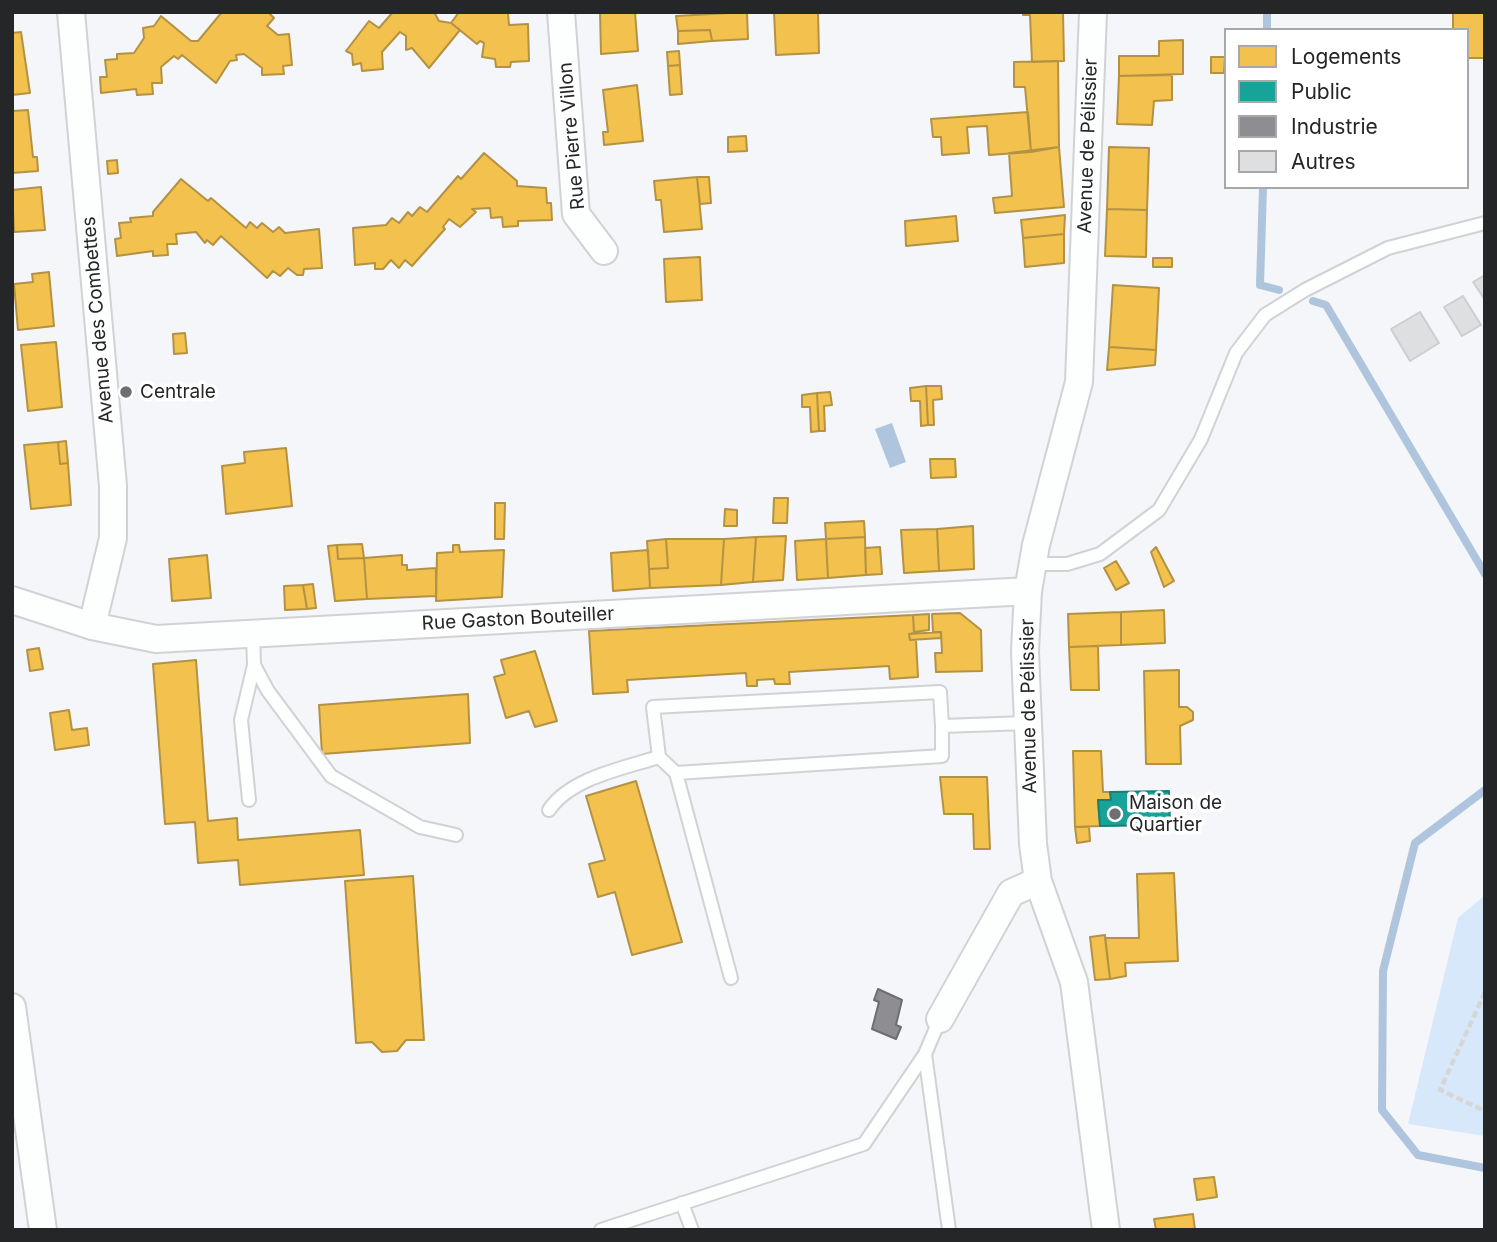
<!DOCTYPE html>
<html>
<head>
<meta charset="utf-8">
<style>
  body { margin:0 }
  #map { position:relative; width:1497px; height:1242px; overflow:hidden; background:#f4f6f9; font-family:Inter,sans-serif }
  canvas { display:block }
  .frame { position:absolute; inset:0; border:14px solid #242628; pointer-events:none }
  .legend { position:absolute; left:1224px; top:28px; width:245px; height:161px; box-sizing:border-box; background:#fff; border:2px solid #a7a8a9; margin:0; padding:9px 12px; list-style:none; font-size:21px; color:#242628 }
  .legend li { display:flex; align-items:center; gap:14px; height:35px }
  .legend b { width:35px; border:2px solid #a7a8a9 }
</style>
</head>
<body>
<div id="map">
<canvas width="1497" height="1242"></canvas>
<div class="frame"></div>
<ul class="legend">
<li><b style="height:19px;background:#f2c14e"></b>Logements</li>
<li><b style="height:19px;background:#17a398"></b>Public</li>
<li><b style="height:19px;background:#8d8d92"></b>Industrie</li>
<li><b style="height:19px;background:#dddfe1"></b>Autres</li>
</ul>
</div>
<script>
const ctx = document.querySelector('canvas').getContext('2d');
ctx.lineJoin = 'round';
function paint(path, color) {
  ctx.fillStyle = color;
  ctx.fill(path, 'evenodd');
}
function stroke(path, color, width, dash) {
  ctx.strokeStyle = color;
  ctx.lineWidth = width;
  ctx.lineCap = dash ? 'butt' : 'round';
  ctx.setLineDash(dash || []);
  ctx.stroke(path);
}
function write(font, color, halo, rows, align = 'center') {
  ctx.font = font + ' Inter,sans-serif';
  ctx.lineWidth = 7;
  ctx.setLineDash([]);
  ctx.textBaseline = 'middle';
  ctx.strokeStyle = halo;
  ctx.fillStyle = color;
  for (const [text, x, y, turn = 0] of rows) {
    ctx.save();
    ctx.translate(x, y);
    ctx.rotate((+turn || 0) * Math.PI / 180);
    ctx.textAlign = isNaN(turn) ? turn : align;
    if (halo) ctx.strokeText(text, 0, 0);
    ctx.fillText(text, 0, 0);
    ctx.restore();
  }
}
paint(new Path2D(`
  M1485 895V1136L1408 1124 1458 918Z`), '#d8e8fb');
paint(new Path2D(`
  M892 423 906 462 890 468 875 429Z`), '#afc5de');
const homes = new Path2D(`
  M222 12H268L274 18 267 26 278 35 289 34 292 65 283 66 284 74 262 75V68L244 54 236 55 237 60 230 61 216 83 182 55 178 59 174 56 161 67 162 83H152L153 94 137 95 136 89 101 93 100 77H107L105 60 117 59V54L134 53 144 38 143 28 154 26 161 16 191 41H198Z
  M393 12H434L439 21 451 23 460 30 429 68 412 48 406 50V36L400 32 382 52 383 69 362 71 361 63 353 65 352 54 346 51 369 21 379 28Z
  M459 12 508 13 509 25 528 24 529 61 511 62 510 67H496L495 59 482 57 484 43 480 41 477 44 451 23Z
  M600 12H635L638 51 601 54Z
  M747 12 748 39 712 41 710 30 678 31 676 16Z
  M774 12H818L819 53 776 55Z
  M1023 12H1063L1064 61 1032 62 1030 15H1023Z
  M1453 12H1485V58H1467V30H1453Z
  M710 30 712 41 678 44V31Z
  M21 32 30 93 12 95V33Z
  M1183 40V74L1119 76V56H1159V41Z
  M679 51 680 65 668 66 667 52Z
  M1211 57H1225L1224 73H1211Z
  M1058 61 1059 147 1031 152 1025 87H1014V62Z
  M680 65 682 94 670 95 668 66Z
  M1172 75V100L1154 101 1152 125 1117 124 1119 76Z
  M637 85 643 141 604 145 603 132H608L603 90Z
  M28 110 33 157H37L38 171 12 173V111Z
  M1028 112 1031 152 989 155 987 126 967 127 969 153 942 155 941 137H933L931 119Z
  M746 136 747 151 728 152V137Z
  M1059 147 1064 207 995 213 993 198 1012 196 1009 153Z
  M1109 147 1149 148 1147 210 1107 209Z
  M484 153 517 181V186L546 188 547 203H551L552 220 518 221V226L503 227 502 217 491 218 490 208 472 209 476 212 460 227 449 219 443 227 445 229 412 266 405 260 399 268 391 260 383 269H375V263L355 265 353 228 386 225 392 218 399 223 408 212 412 216 420 207 427 212 458 176 461 179Z
  M117 160 118 173 108 174 107 161Z
  M697 177H709L711 203 700 204Z
  M697 177 702 229 664 232 661 200H656L654 181Z
  M181 179 208 201 211 198 246 228 250 222 257 228 262 223 273 232 279 227 285 233 319 229 322 268 304 269 303 275H297L288 268 280 276 273 271 267 278 221 236 213 245 207 240 205 243 196 232 176 234 177 244H167L168 255 153 256V251L117 256 115 239 121 238 119 223 131 222 130 218 153 216V212Z
  M41 187 45 230 14 232 12 190Z
  M1107 209 1147 210 1146 257 1105 256Z
  M1065 215 1064 234 1023 238 1021 220Z
  M956 216 958 241 906 246 905 221Z
  M1064 234V263L1025 267 1023 238Z
  M700 257 702 300 666 302 664 259Z
  M1153 258H1172V267H1153Z
  M49 272 54 326 18 330 14 284 33 282 32 274Z
  M1113 285 1159 288 1156 350 1109 347Z
  M185 333 187 353 174 354 173 334Z
  M56 342 62 407 28 411 21 345Z
  M1109 347 1156 350 1155 365 1107 370Z
  M926 386H941L942 399 933 400 934 425H928Z
  M926 386 928 425 921 426 920 401H911L910 388Z
  M830 392 832 405 824 406 825 431H819L817 393Z
  M817 393 819 431 811 432 810 407H802V395Z
  M66 441 68 463 60 464 58 442Z
  M58 442 60 464 68 463 71 505 31 509 24 445Z
  M286 448 292 506 226 514 222 466 245 463 244 452Z
  M930 459H955L956 477 931 478Z
  M774 498H788L787 523H773Z
  M495 503H505L504 539H495Z
  M725 509 737 510V526H724Z
  M864 521 865 537 826 539 825 523Z
  M973 526 974 569 939 571 937 529Z
  M937 529 939 571 904 573 901 530Z
  M786 536 783 580 753 582 756 537Z
  M756 537 753 582 721 585 724 539Z
  M865 537 866 575 828 578 826 539Z
  M666 539H724L721 585 650 588 649 569 668 568Z
  M666 539 668 568 649 569 647 541Z
  M826 539 828 578 797 580 795 541Z
  M362 544 364 558 338 559 337 545Z
  M337 545 338 559 364 558 367 599 335 601 328 546Z
  M453 545H459L460 552 504 550 502 597 436 601 437 553 453 552Z
  M880 547 882 574 866 575 865 548Z
  M1156 547 1174 581 1164 587 1151 552Z
  M648 550 650 588 613 591 611 553Z
  M207 555 211 598 172 601 169 559Z
  M402 555V565H407V570L436 568V596L367 599 364 558Z
  M1116 561 1129 583 1116 590 1104 568Z
  M313 584 316 608 307 609 303 585Z
  M303 585 307 609 285 610 284 586Z
  M1164 610 1165 643 1121 645V612Z
  M1121 612V645L1069 647 1068 614Z
  M960 613 981 630 982 671 936 672 935 653H942L941 632H933L932 614Z
  M929 614V630L914 632 913 615Z
  M913 615 914 633 909 634 910 640H916L918 677 890 679 889 666 789 672 790 684H775L774 679 757 680V686H747L746 673 627 680 628 692 593 694 589 631Z
  M941 632V638L910 640 909 634Z
  M1098 646 1099 690H1071L1069 647Z
  M39 648 43 669 30 671 27 650Z
  M535 651 557 721 535 727 529 711 506 718 494 677 505 674 501 660Z
  M196 660 208 821 237 818 238 840 360 830 364 875 240 885 238 860 198 863 195 822 165 824 153 664Z
  M1179 670V707H1187L1193 712V720L1180 726 1181 764H1146L1144 671Z
  M468 694 470 743 322 754 319 705Z
  M69 710 72 730 87 728 89 745 55 750 50 713Z
  M1073 751H1101L1103 792H1110L1111 800H1098L1100 826 1075 827Z
  M940 777H987L990 849H974L973 814H944Z
  M636 781 682 942 632 955 615 892 598 897 589 864 605 860 586 796Z
  M1075 827H1089L1090 841 1077 843Z
  M1174 873 1178 961 1125 963 1126 976 1110 979 1105 938H1139L1137 874Z
  M413 876 424 1040H406L397 1051 382 1052 372 1042 356 1043 345 881Z
  M1105 935 1110 979 1095 980 1090 937Z
  M1214 1177 1217 1197 1197 1200 1194 1179Z
  M1193 1214 1195 1230H1156L1154 1219Z`);
paint(homes, '#f2c14e');
stroke(homes, '#b49243', 2);
const public = new Path2D(`
  M1169 791 1170 825 1100 826 1098 800H1111L1110 792Z`);
paint(public, '#17a398');
stroke(public, '#1b7e76', 2);
const industry = new Path2D(`
  M878 989 902 1000 896 1025 901 1027 896 1039 872 1029 879 1002 874 1000Z`);
paint(industry, '#8d8d92');
stroke(industry, '#6e6e72', 2);
stroke(new Path2D(`
  M1267 30V12
  M1263 187 1260 285 1279 290
  M1313 301 1326 305 1485 574
  M1485 790 1415 843 1383 971 1382 1110 1418 1155 1485 1168`), '#afc5de', 8);
const building = new Path2D(`
  M1485 275V300L1473 282Z
  M1463 296 1481 325 1462 336 1444 307Z
  M1420 312 1439 343 1410 361 1391 329Z`);
paint(building, '#dddfe1');
stroke(building, '#ccced1', 2);
const lane = new Path2D(`
  M1033 564H1067L1100 554 1159 510 1201 439 1236 353 1265 315 1305 290 1388 248 1485 223
  M253 634 254 665 268 691 331 776 420 827 456 835
  M942 726V756L676 773 659 757 653 707 940 692 942 726 1027 723
  M676 773 731 978
  M249 800 241 720 254 665
  M549 810C570 778 624 768 659 757
  M925 1054 949 1230
  M682 1203 692 1230
  M601 1230 864 1144 925 1054 940 1019`);
const street = new Path2D(`
  M71 12 113 486V538L92 626
  M561 12 576 214 604 251
  M1093 12 1079 382 1036 545 1028 591 1025 651 1033 844 1038 881 1074 982 1106 1230
  M12 600 92 626 156 639 1028 591
  M12 1007 43 1230
  M940 1019 1011 893 1038 881`);
stroke(lane, '#d0d2d4', 16);
stroke(street, '#d0d2d4', 30);
stroke(new Path2D(`
  M1485 992 1440 1090 1485 1111`), '#d5d6d6', 4.5, [7, 3.5]);
stroke(lane, '#fdfefe', 12);
stroke(street, '#fdfefe', 26);
for (const [x, y, r, color] of [
  [126,392,7,"#6d6f71"],
  [1115,814,7,"#6d6f71"]
]) {
  const dot = new Path2D();
  dot.arc(x, y, r, 0, 2 * Math.PI);
  ctx.fillStyle = color;
  ctx.fill(dot);
  stroke(dot, '#fff', 2.5);
}
write('19px', '#242628', '#fff', [
  ["Rue Pierre Villon",572,136,-95],
  ["Avenue de Pélissier",1088,146,-88],
  ["Avenue des Combettes",98,320,-95],
  ["Rue Gaston Bouteiller",518,619,-3],
  ["Avenue de Pélissier",1029,706,-91]
]);
write('19px', '#242628', '#fff', [
  ["Centrale",140,392],
  ["Maison de",1129,803],
  ["Quartier",1129,825]
], 'left');
</script>
</body>
</html>
